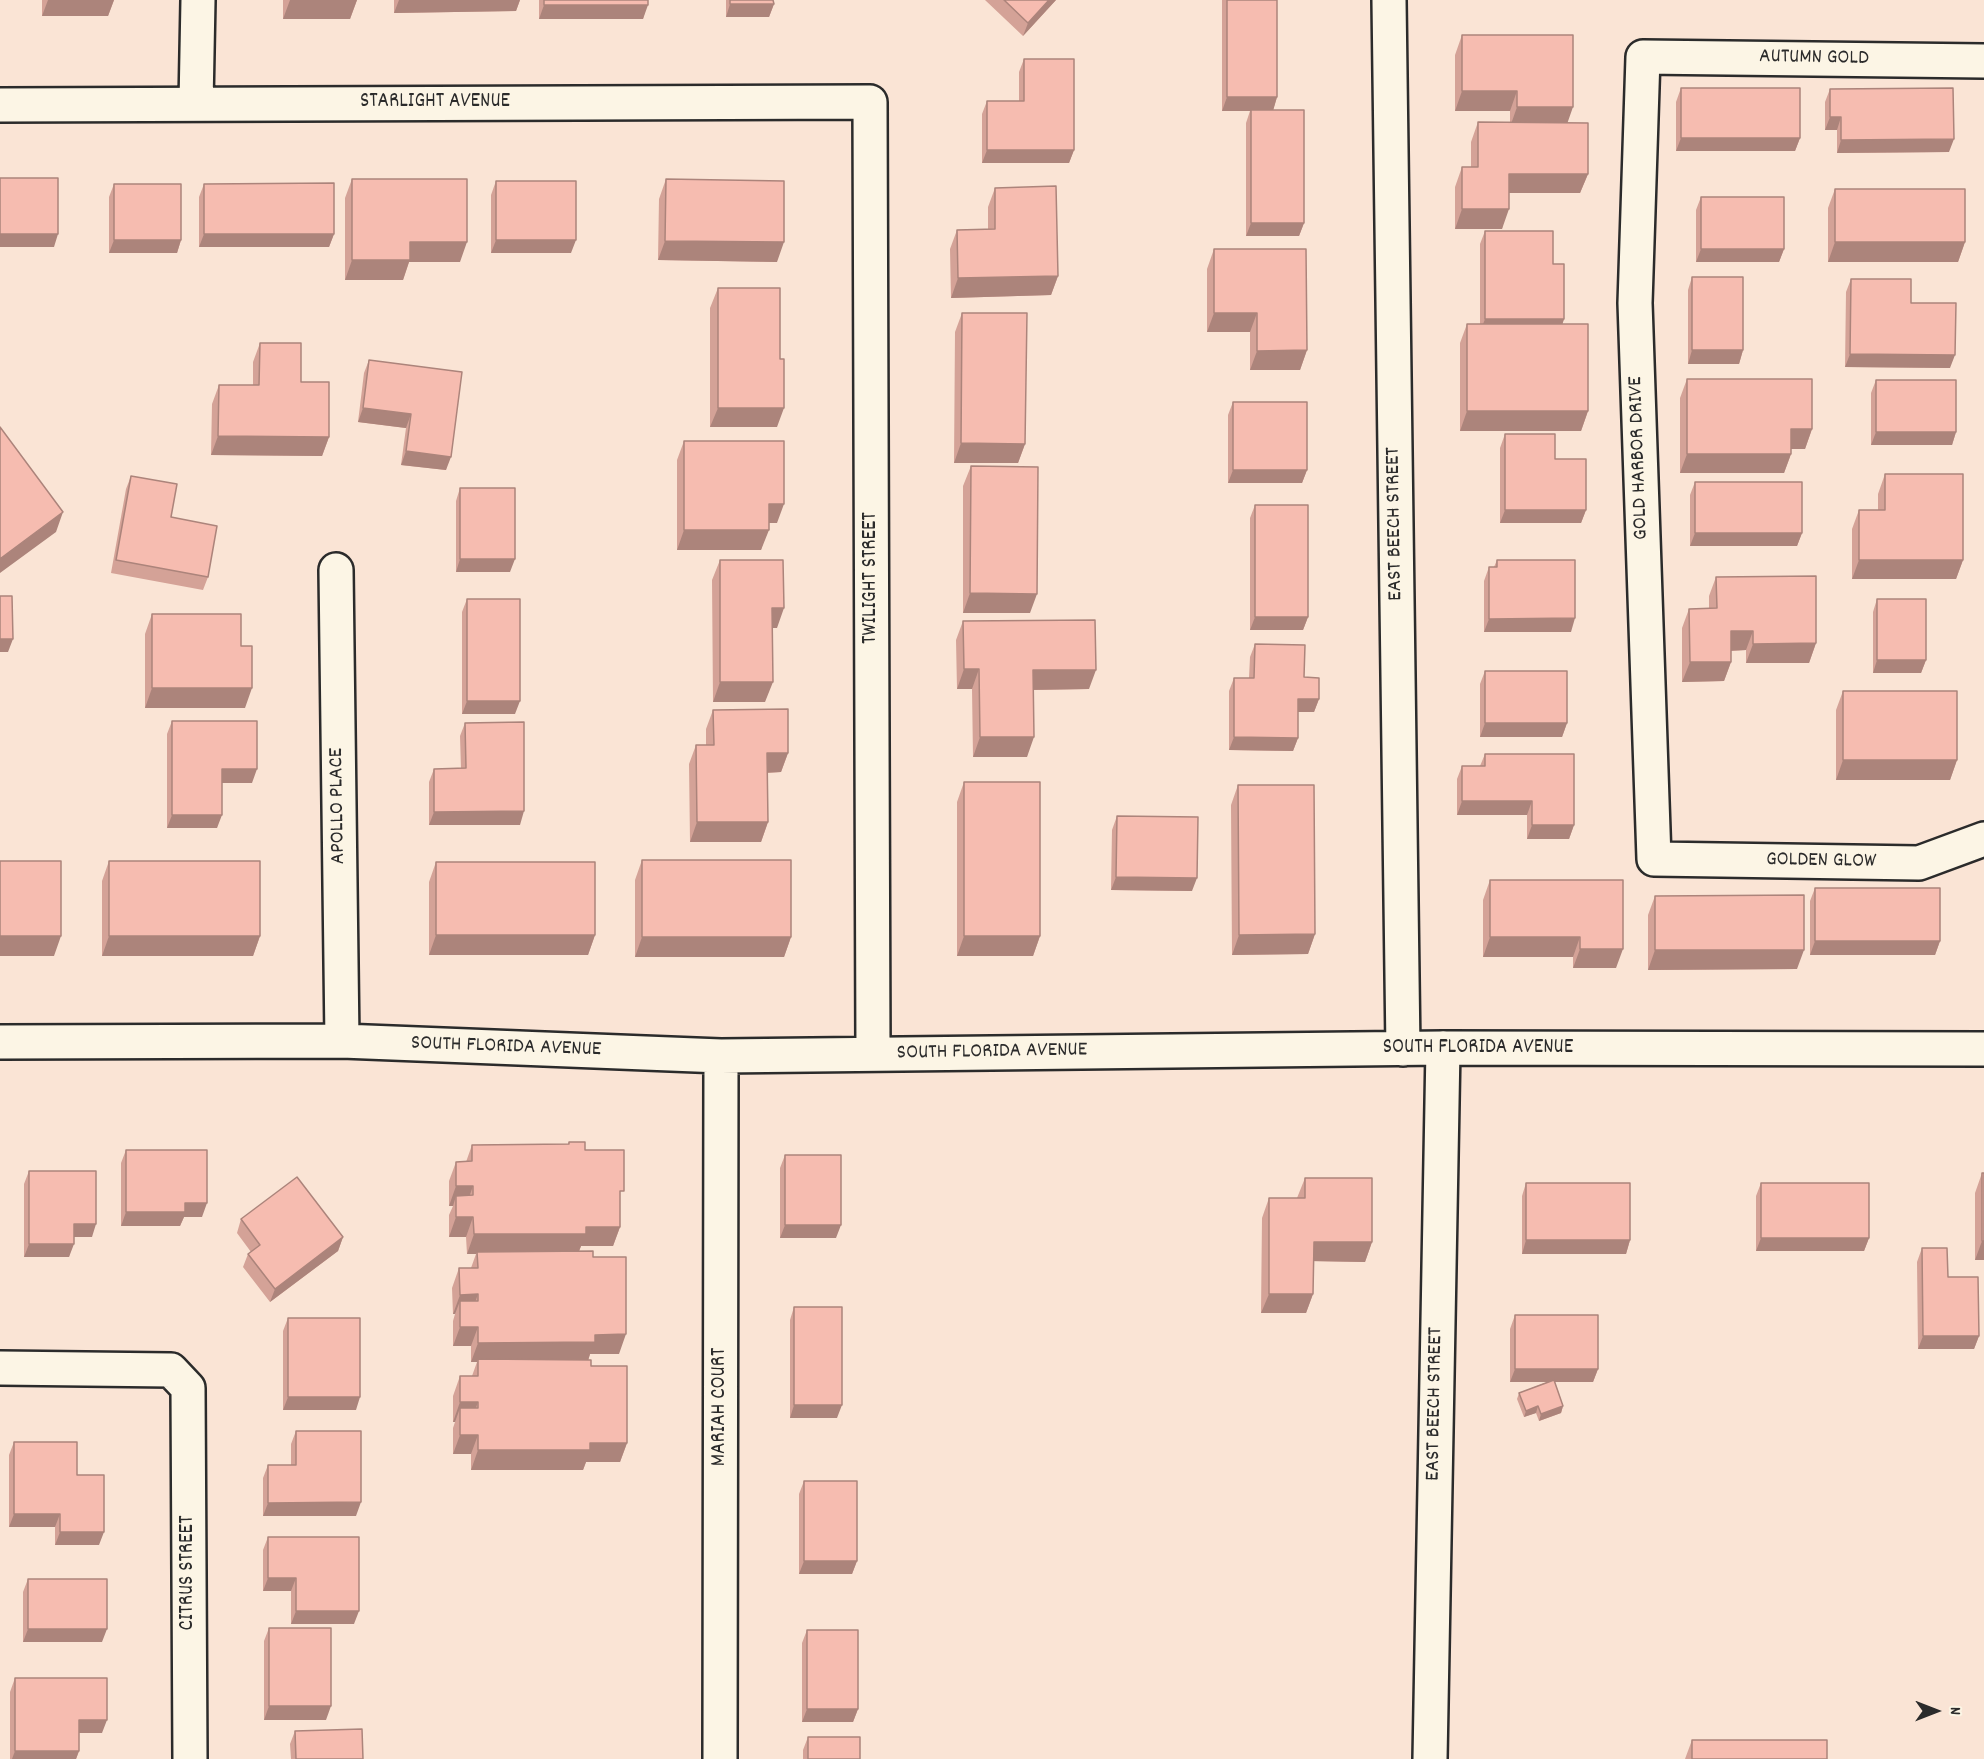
<!DOCTYPE html>
<html>
<head>
<meta charset="utf-8">
<style>
  body { margin:0 }
  #map { position:relative; width:1984px; height:1759px; overflow:hidden; background:#fae4d5; font-family:Dekko,sans-serif }
  canvas { display:block }
  .north { position:absolute; left:1906px; top:1681px; width:60px; height:60px; -webkit-text-stroke:4px #fcf5e5; paint-order:stroke; rotate:90deg; font-size:16px; font-weight:700; line-height:24px; text-align:center; color:#2b2b2b }
  .north::after { content:''; display:block; margin:auto; width:21px; height:27px; background:#2b2b2b; clip-path:polygon(50% 0,100% 100%,50% 72%,0 100%) }
</style>
</head>
<body>
<div id="map">
<canvas width="1984" height="1759"></canvas>
<div class="north">N</div>
</div>
<script>
const ctx = document.querySelector('canvas').getContext('2d');
ctx.lineJoin = 'round';
function stroke(path, color, width, dash) {
  ctx.strokeStyle = color;
  ctx.lineWidth = width;
  ctx.lineCap = dash ? 'butt' : 'round';
  ctx.setLineDash(dash || []);
  ctx.stroke(path);
}
function paint(path, color) {
  ctx.fillStyle = color;
  ctx.fill(path, 'evenodd');
}
function write(font, color, halo, rows, align = 'center') {
  ctx.font = font + ' Dekko,sans-serif';
  ctx.lineWidth = 4.5;
  ctx.setLineDash([]);
  ctx.textBaseline = 'middle';
  ctx.strokeStyle = halo;
  ctx.fillStyle = color;
  for (const [text, x, y, turn = 0] of rows) {
    ctx.save();
    ctx.translate(x, y);
    ctx.rotate((+turn || 0) * Math.PI / 180);
    ctx.textAlign = isNaN(turn) ? turn : align;
    if (halo) ctx.strokeText(text, 0, 0);
    ctx.fillText(text, 0, 0);
    ctx.restore();
  }
}
const minor = new Path2D(`
  M1389 0 1403 1049
  M1984 61 1643 57 1635 303 1654 859 1919 863 1984 839
  M196 104 198 0
  M0 105 870 102 873 1054
  M336 570 342 1041
  M0 1042 342 1041 721 1056 1443 1048 1984 1049
  M0 1368 171 1370 188 1388 190 1759
  M720 1759 721 1056
  M1430 1759 1443 1048`);
stroke(minor, '#2b2b2b', 38);
stroke(minor, '#fcf5e5', 33);
paint(new Path2D(`
  M42 0H114L108 16H42Z
  M283 0H357L350 19H283Z
  M394 0H520L516 11 394 13Z
  M539 0H648L643 19H539Z
  M726 0H773L774 4 769 17H726Z
  M985 0H1056L1023 36Z
  M1222 0H1277V97L1273 110 1304 223 1299 236H1246V123L1250 111H1222Z
  M1462 35 1567 123 1588 174 1580 193H1509L1502 229H1455V187L1462 167H1471V142L1478 122 1510 123V111H1455V55Z
  M1024 59 1074 150 1069 163H982V114L987 101H1019V72Z
  M1681 88 1800 138 1795 151H1676V102Z
  M1830 89 1949 152 1837 153V130H1825V102Z
  M352 179 460 262H409L403 280H345V198Z
  M666 179 777 262 658 260 659 199Z
  M496 181 571 253H491V195Z
  M114 184 181 240 177 253H109V197Z
  M204 184 334 234 329 247H199V197Z
  M995 188 1058 276 1051 295 951 298 950 249 957 230 988 229V207Z
  M1835 189 1965 242 1958 262H1828V208Z
  M1701 197 1784 249 1779 262H1696V210Z
  M1485 231 1553 264 1564 319 1562 324 1588 411 1581 431H1460V343L1467 324H1480V244Z
  M1214 249 1307 350 1300 370H1250V332H1207V269Z
  M1692 277 1743 350 1739 364H1688V290Z
  M1851 279 1911 303 1950 368 1845 367 1846 292Z
  M718 288 780 359 777 427H710V308Z
  M962 313 1025 444 1018 463H954L955 332Z
  M260 343 301 382 329 437 322 456 211 455 212 404 219 385H253V362Z
  M369 360 462 372 446 470 401 465 406 428 358 422 364 373Z
  M1687 379 1812 429 1805 449H1791V454L1784 473H1680V398Z
  M1876 380 1956 432 1952 445H1871V393Z
  M1233 402 1307 470 1302 483H1228V415Z
  M1505 434 1555 459 1586 510 1581 523H1500V448Z
  M684 441 777 523H769L761 550H677V460Z
  M971 466 1030 613H963V486Z
  M1885 474 1963 560 1956 579H1852V529L1859 510H1878V494Z
  M131 476 171 517 208 577 203 590 111 573 126 489Z
  M1695 482 1802 533 1797 546H1690V495Z
  M460 488 510 572H456V501Z
  M1255 505 1308 617 1303 630H1250V518Z
  M720 560 777 628H772L765 702H713L712 580Z
  M1497 560 1571 632H1484V581L1489 567H1494Z
  M1716 577 1816 643 1809 663H1746V650L1731 651V662L1724 681 1682 682V628L1689 609H1709V596Z
  M467 599 515 714H462V612Z
  M1877 599 1926 660 1921 673H1873V612Z
  M152 614 241 646 245 708H145V634Z
  M963 621 1089 689 1034 690 1027 757H973L972 689H957L956 640Z
  M1255 644 1304 677 1319 699 1314 712H1298V738L1293 751 1229 750V691L1234 678H1249L1250 657Z
  M1485 671 1567 723 1562 737H1480V684Z
  M1843 691 1957 760 1950 780H1836V710Z
  M713 710 788 753 781 772 767 773 768 822 761 842H690L689 764 696 745H706V729Z
  M172 721 252 783H222L217 828H167V734Z
  M465 723 520 825H429V782L434 769H461L460 736Z
  M1485 754 1574 825 1569 839H1527V815H1457V779L1462 766H1480Z
  M964 782 1040 936 1033 956H957V802Z
  M1238 785 1315 934 1308 954 1232 955 1231 805Z
  M1117 816 1192 891 1111 890 1112 830Z
  M642 860 791 937 784 957H635V880Z
  M109 861 260 936 253 956H102V881Z
  M436 862 595 935 588 955H429V882Z
  M1490 880H1623L1616 968H1573V957H1483V900Z
  M1815 888 1940 941 1935 955H1810V901Z
  M1655 896 1797 969 1648 970V915Z
  M569 1142 585 1150 620 1200V1227L613 1246H581L579 1251 593 1257 619 1354H590L588 1360 627 1443 620 1462H586L583 1470H471V1454H453V1428L455 1422H453V1396L460 1376H472L477 1362H471V1346H453V1321L455 1314H453L452 1288 459 1268H471L476 1254H467L466 1237H449V1215L453 1206H449V1181L456 1162H466L472 1145 568 1144Z
  M126 1150 202 1217H184L180 1226H121V1163Z
  M785 1155 836 1238H780V1168Z
  M29 1171 92 1237H74L69 1257H24V1184Z
  M1982 1173 1984 1260H1975V1193Z
  M1305 1178 1372 1242 1365 1262 1313 1261V1294L1306 1313H1261L1262 1218 1269 1198H1297Z
  M1526 1183 1630 1240 1626 1254H1522V1196Z
  M1761 1183 1869 1238 1864 1251H1756V1196Z
  M241 1219 343 1237 338 1251 270 1302 243 1267 248 1254 251 1252 237 1233Z
  M1922 1248 1948 1277 1979 1336 1974 1349H1918L1917 1262Z
  M794 1307 837 1418H790V1320Z
  M1515 1315 1598 1369 1593 1382H1555L1563 1406 1561 1413 1539 1421 1536 1413 1524 1417 1517 1399 1519 1393 1547 1382H1510V1329Z
  M288 1318 356 1410H283V1331Z
  M296 1431 356 1516H263V1478L268 1465H291V1444Z
  M14 1442 77 1475 99 1545H55V1527H9V1455Z
  M804 1481 857 1561 852 1574H799V1494Z
  M268 1537 354 1624H291V1591H263V1550Z
  M28 1579 102 1642H23V1592Z
  M269 1628 326 1720H264V1641Z
  M807 1630 858 1709 853 1722H802V1643Z
  M15 1678 102 1733H79V1751L76 1759H10V1692Z
  M295 1731 363 1759H291L290 1744Z
  M808 1737 860 1759H803V1750Z
  M1692 1740 1827 1759H1685Z`), '#d4a297');
paint(new Path2D(`
  M48 0H114L108 16H42Z
  M290 0H357L350 19H283Z
  M399 0H520L516 11 394 13Z
  M1049 0H1056L1023 36 1028 23Z
  M730 4H774L769 17H726Z
  M544 5H648L643 19H539Z
  M1462 91H1517L1510 111H1455Z
  M1227 97H1277L1273 111H1222Z
  M1517 107H1573L1566 127H1510Z
  M1830 117H1841L1837 130H1825Z
  M1681 138H1800L1795 151H1676Z
  M1954 139 1949 152 1837 153 1841 140Z
  M987 150H1074L1069 163H982Z
  M1509 174H1588L1580 193H1502Z
  M1462 209H1509L1502 229H1455Z
  M1251 223H1304L1299 236H1246Z
  M0 234H58L54 247H0Z
  M204 234H334L329 247H199Z
  M114 240H181L177 253H109Z
  M496 240H576L571 253H491Z
  M665 241 784 242 777 262 658 260Z
  M410 242H467L460 262H409L403 280H345L352 260Z
  M1835 242H1965L1958 262H1828Z
  M1701 249H1784L1779 262H1696Z
  M1058 276 1051 295 951 298 958 278Z
  M1214 313H1257L1250 332H1207Z
  M1485 319H1564L1560 332H1480Z
  M1307 350 1300 370H1250L1257 351Z
  M1692 350H1743L1739 364H1688Z
  M1850 354 1955 355 1950 368 1845 367Z
  M363 408 411 414 406 428 358 422Z
  M718 408H784L777 427H710Z
  M1467 411H1588L1581 431H1460Z
  M1791 429H1812L1805 449H1784Z
  M1876 432H1956L1952 445H1871Z
  M218 436 329 437 322 456 211 455Z
  M961 443 1025 444 1018 463H954Z
  M406 451 451 457 446 470 401 465Z
  M1687 454H1791L1784 473H1680Z
  M1233 470H1307L1302 483H1228Z
  M769 504H784L777 523H761Z
  M1505 510H1586L1581 523H1500Z
  M63 512 56 532 0 573V559Z
  M684 530H769L761 550H677Z
  M1695 533H1802L1797 546H1690Z
  M460 559H515L510 572H456Z
  M1859 560H1963L1956 579H1852Z
  M970 593 1037 594 1030 613H963Z
  M772 608H784L777 628H765Z
  M1255 617H1308L1303 630H1250Z
  M1575 618 1571 632H1484L1489 619Z
  M1731 631H1753L1746 650 1724 651Z
  M0 639H13L8 652H0Z
  M1816 643 1809 663H1746L1753 644Z
  M1877 660H1926L1921 673H1873Z
  M1690 662H1731L1724 681 1682 682Z
  M964 669H979L972 689H957Z
  M1033 670H1096L1089 689 1026 690Z
  M720 682H773L765 702H713Z
  M152 688H252L245 708H145Z
  M1298 699H1319L1314 712H1293Z
  M467 701H520L515 714H462Z
  M1485 723H1567L1562 737H1480Z
  M980 737H1034L1027 757H973Z
  M1234 737 1298 738 1293 751 1229 750Z
  M767 753H788L781 772 760 773Z
  M1843 760H1957L1950 780H1836Z
  M222 769H257L252 783H217Z
  M1462 801H1532L1527 815H1457Z
  M524 811 520 825H429L434 812Z
  M172 815H222L217 828H167Z
  M697 822H768L761 842H690Z
  M1532 825H1574L1569 839H1527Z
  M1116 877 1197 878 1192 891 1111 890Z
  M1315 934 1308 954 1232 955 1239 935Z
  M436 935H595L588 955H429Z
  M0 936H61L54 956H0Z
  M109 936H260L253 956H102Z
  M964 936H1040L1033 956H957Z
  M642 937H791L784 957H635Z
  M1490 937H1580L1573 957H1483Z
  M1815 941H1940L1935 955H1810Z
  M1580 949H1623L1616 968H1573Z
  M1655 950H1804L1797 969 1648 970Z
  M456 1186H473L466 1206 456 1196 453 1206H449Z
  M185 1203H207L202 1217H184L180 1226H121L126 1212Z
  M456 1217H473L466 1237H449Z
  M74 1224H96L92 1237H69Z
  M785 1225H841L836 1238H780Z
  M586 1227H620L613 1246H581L578 1254 477 1252 476 1254H467L474 1234Z
  M343 1237 338 1251 270 1302 275 1289Z
  M1761 1238H1869L1864 1251H1756Z
  M1526 1240H1630L1626 1254H1522Z
  M1982 1241H1984V1260H1975Z
  M1314 1242H1372L1365 1262 1307 1261Z
  M29 1244H74L69 1257H24Z
  M478 1294 471 1314 460 1301 455 1314H453L460 1295Z
  M1269 1294H1313L1306 1313H1261Z
  M460 1327H478L471 1346H453Z
  M626 1334 619 1354H590L588 1361 478 1359 477 1362H471L478 1343 595 1335Z
  M1923 1336H1979L1974 1349H1918Z
  M1515 1369H1598L1593 1382H1510Z
  M288 1397H360L356 1410H283Z
  M460 1402H478L471 1422 460 1408 455 1422H453Z
  M794 1405H842L837 1418H790Z
  M1538 1406 1536 1413 1524 1417 1526 1411Z
  M1563 1406 1561 1413 1539 1421 1541 1414Z
  M460 1435H478L471 1454H453Z
  M590 1443H627L620 1462H586L583 1470H471L478 1450Z
  M361 1502 356 1516H263L268 1503Z
  M14 1514H60L55 1527H9Z
  M60 1532H104L99 1545H55Z
  M804 1561H857L852 1574H799Z
  M268 1578H296L291 1591H263Z
  M296 1611H359L354 1624H291Z
  M28 1629H107L102 1642H23Z
  M269 1706H331L326 1720H264Z
  M807 1709H858L853 1722H802Z
  M79 1720H107L102 1733H74Z
  M15 1751H79L76 1759H12Z`), '#ac847b');
const building = new Path2D(`
  M544 0H648V5H544Z
  M730 0H773L774 4H730Z
  M1004 0H1049L1028 23Z
  M1227 0H1277V97H1227Z
  M1462 35H1573V107H1517V91H1462Z
  M1024 59H1074V150H987V101H1024Z
  M1681 88H1800V138H1681Z
  M1953 88 1954 139 1841 140V117H1830V89Z
  M1251 110H1304V223H1251Z
  M1478 122 1588 123V174H1509V209H1462V167H1478Z
  M0 178H58V234H0Z
  M352 179H467V242H410V260H352Z
  M666 179 784 181V242L665 241Z
  M496 181H576V240H496Z
  M334 183V234H204V184Z
  M114 184H181V240H114Z
  M1056 186 1058 276 958 278 957 230 995 229V188Z
  M1835 189H1965V242H1835Z
  M1701 197H1784V249H1701Z
  M1485 231H1553V264H1564V319H1485Z
  M1214 249H1306L1307 350 1257 351V313H1214Z
  M1692 277H1743V350H1692Z
  M1851 279H1911V303H1956L1955 355 1850 354Z
  M718 288H780V359H784V408H718Z
  M962 313H1027L1025 444 961 443Z
  M1467 324H1588V411H1467Z
  M260 343H301V382H329V437L218 436 219 385H259Z
  M369 360 462 372 451 457 406 451 411 414 363 408Z
  M1687 379H1812V429H1791V454H1687Z
  M1876 380H1956V432H1876Z
  M1233 402H1307V470H1233Z
  M0 427 63 512 0 559Z
  M1505 434H1555V459H1586V510H1505Z
  M684 441H784V504H769V530H684Z
  M971 466 1038 467 1037 594 970 593Z
  M1885 474H1963V560H1859V510H1885Z
  M131 476 177 484 171 517 217 526 208 577 116 560Z
  M1695 482H1802V533H1695Z
  M460 488H515V559H460Z
  M1255 505H1308V617H1255Z
  M720 560H783L784 608H772L773 682H720Z
  M1497 560H1575V618L1489 619V567H1497Z
  M1816 576V643L1753 644V631H1731V662H1690L1689 609 1717 608 1716 577Z
  M0 596H12L13 639H0Z
  M467 599H520V701H467Z
  M1877 599H1926V660H1877Z
  M152 614H241V646H252V688H152Z
  M1095 620 1096 670H1033L1034 737H980L979 669H964L963 621Z
  M1255 644 1305 645 1304 677 1319 678V699H1298V738L1234 737V678H1254Z
  M1485 671H1567V723H1485Z
  M1843 691H1957V760H1843Z
  M788 709V753H767L768 822H697L696 745H714L713 710Z
  M172 721H257V769H222V815H172Z
  M524 722V811L434 812V769L466 768 465 723Z
  M1485 754H1574V825H1532V801H1462V766H1485Z
  M964 782H1040V936H964Z
  M1238 785H1314L1315 934 1239 935Z
  M1117 816 1198 817 1197 878 1116 877Z
  M642 860H791V937H642Z
  M0 861H61V936H0Z
  M109 861H260V936H109Z
  M436 862H595V935H436Z
  M1490 880H1623V949H1580V937H1490Z
  M1815 888H1940V941H1815Z
  M1804 895V950H1655V896Z
  M569 1142H585V1150H624V1191H620V1227H586V1234H474L473 1217H456V1196L473 1195V1186H456V1162L472 1161V1145L569 1144Z
  M126 1150H207V1203H185V1212H126Z
  M785 1155H841V1225H785Z
  M29 1171H96V1224H74V1244H29Z
  M1982 1173H1984V1241H1982Z
  M297 1177 343 1237 275 1289 248 1254 260 1245 241 1219Z
  M1305 1178H1372V1242H1314L1313 1294H1269V1198H1305Z
  M1526 1183H1630V1240H1526Z
  M1761 1183H1869V1238H1761Z
  M1922 1248H1947L1948 1277H1978L1979 1336H1923Z
  M593 1251V1257H626V1334L595 1335V1342L478 1343V1327H460V1301H478V1294L460 1295 459 1268H478L477 1252Z
  M794 1307H842V1405H794Z
  M1515 1315H1598V1369H1515Z
  M288 1318H360V1397H288Z
  M478 1359 591 1360V1366H627V1443H590V1450H478V1435H460V1408H478V1402H460V1376H478Z
  M1554 1380 1563 1406 1541 1414 1538 1406 1526 1411 1519 1393Z
  M296 1431H361V1502L268 1503V1465H296Z
  M14 1442H77V1475H104V1532H60V1514H14Z
  M804 1481H857V1561H804Z
  M268 1537H359V1611H296V1578H268Z
  M28 1579H107V1629H28Z
  M269 1628H331V1706H269Z
  M807 1630H858V1709H807Z
  M15 1678H107V1720H79V1751H15Z
  M362 1729 363 1759H296L295 1731Z
  M808 1737H860V1759H808Z
  M1692 1740H1827V1759H1692Z`);
paint(building, '#f6bcb0');
stroke(building, '#ac847b', 1.5);
write('21px', '#2b2b2b', '#fcf5e5', [
  ["AUTUMN GOLD",1814,59,1],
  ["STARLIGHT AVENUE",435,103],
  ["GOLD HARBOR DRIVE",1640,458,-92],
  ["EAST BEECH STREET",1396,524,-91],
  ["TWILIGHT STREET",872,578,-90],
  ["APOLLO PLACE",339,806,-91],
  ["GOLDEN GLOW",1821,862,1],
  ["SOUTH FLORIDA AVENUE",506,1048,2],
  ["SOUTH FLORIDA AVENUE",1478,1049],
  ["SOUTH FLORIDA AVENUE",992,1053,-1],
  ["EAST BEECH STREET",1436,1404,-89],
  ["MARIAH COURT",721,1407,-90],
  ["CITRUS STREET",189,1573,-90]
]);
</script>
</body>
</html>
